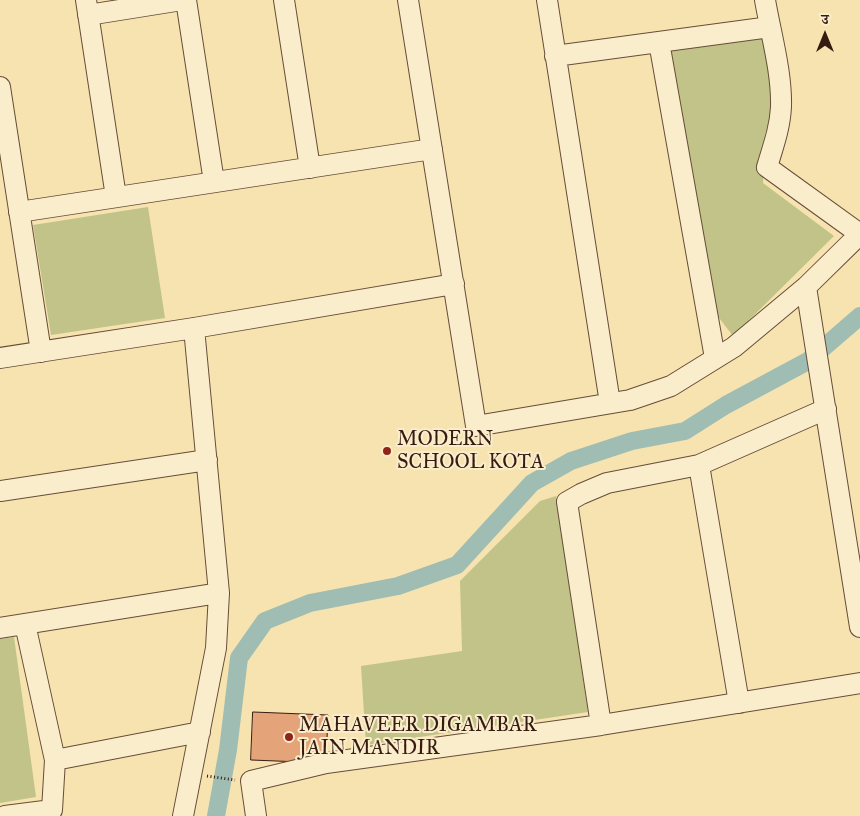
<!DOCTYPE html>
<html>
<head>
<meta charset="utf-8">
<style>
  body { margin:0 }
  #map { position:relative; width:860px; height:816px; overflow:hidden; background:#f7e3b0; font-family:"IM FELL Great Primer","Noto Serif Devanagari",serif }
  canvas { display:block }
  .north { position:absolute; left:800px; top:10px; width:50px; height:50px; -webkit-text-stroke:4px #faedcc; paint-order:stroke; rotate:0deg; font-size:14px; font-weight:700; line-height:20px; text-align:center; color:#371b11 }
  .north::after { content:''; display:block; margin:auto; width:18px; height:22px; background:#371b11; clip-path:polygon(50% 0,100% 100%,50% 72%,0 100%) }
</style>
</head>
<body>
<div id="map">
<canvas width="860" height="816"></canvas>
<div class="north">उ</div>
</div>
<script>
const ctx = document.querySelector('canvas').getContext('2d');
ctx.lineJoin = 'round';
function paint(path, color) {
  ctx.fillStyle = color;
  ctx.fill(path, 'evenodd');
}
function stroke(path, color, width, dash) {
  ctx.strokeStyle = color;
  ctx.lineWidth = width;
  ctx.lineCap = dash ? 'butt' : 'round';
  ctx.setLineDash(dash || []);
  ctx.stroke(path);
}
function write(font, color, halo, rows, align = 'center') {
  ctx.font = font + ' "IM FELL Great Primer",serif';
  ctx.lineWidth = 4;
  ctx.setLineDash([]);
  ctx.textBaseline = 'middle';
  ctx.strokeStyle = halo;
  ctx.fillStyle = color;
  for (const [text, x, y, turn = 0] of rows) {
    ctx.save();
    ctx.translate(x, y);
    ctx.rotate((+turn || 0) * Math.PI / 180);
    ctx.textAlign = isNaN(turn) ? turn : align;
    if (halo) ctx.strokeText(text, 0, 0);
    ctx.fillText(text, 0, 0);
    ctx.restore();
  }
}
paint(new Path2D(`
  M763 35 773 97 771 123 765 134 763 183 834 236 733 336 716 314 667 49Z
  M148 207 165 318 51 335 33 225Z
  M556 496 588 712 366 745 361 666 462 651 460 581 540 501Z
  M14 637 36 797 0 803V639Z`), '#c1c388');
stroke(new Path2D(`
  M216 816 228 750 239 658 265 621 310 603 398 586 457 565 532 483 571 461 632 441 685 431 726 405 808 361 860 316`), '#9fbdb3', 18);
const building = new Path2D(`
  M253 712 328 715 326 763 251 760Z`);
paint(building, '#e4a379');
stroke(building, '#371b11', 1);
const minor = new Path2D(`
  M86 0 116 197
  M186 0 214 182
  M284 0 310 168
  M408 0 476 426 630 400 671 386 734 347 806 287 860 234
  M547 0 610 403
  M765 0C771 35 782 72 781 107 780 128 773 147 767 167L860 234
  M88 15 182 0
  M659 42 715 358
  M555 56 770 27
  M0 87 41 352
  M19 212 432 149
  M806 287 860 627
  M0 358 194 328 454 284
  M699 465 739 703
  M0 491 207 460
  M0 628 219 593
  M601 725 567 502 581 494 607 483 699 465 826 409
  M55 760 200 732
  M5 816 52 810 55 760 25 624
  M183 816 216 648 219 593 194 328
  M256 816 251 781 326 763 601 725 860 683`);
stroke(minor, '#674d39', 22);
stroke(new Path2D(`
  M207 776 235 780`), '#371b11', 3, [1, 2.5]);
stroke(minor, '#faedcc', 20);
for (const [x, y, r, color] of [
  [387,451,5,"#8f2418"],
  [289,737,5,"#8f2418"]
]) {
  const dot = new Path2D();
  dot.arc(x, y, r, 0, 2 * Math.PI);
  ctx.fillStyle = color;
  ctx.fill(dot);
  stroke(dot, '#faedcc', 2);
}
write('20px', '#371b11', '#faedcc', [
  ["MODERN",397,440],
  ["SCHOOL KOTA",397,463],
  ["MAHAVEER DIGAMBAR",299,726],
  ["JAIN MANDIR",299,749]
], 'left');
</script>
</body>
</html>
